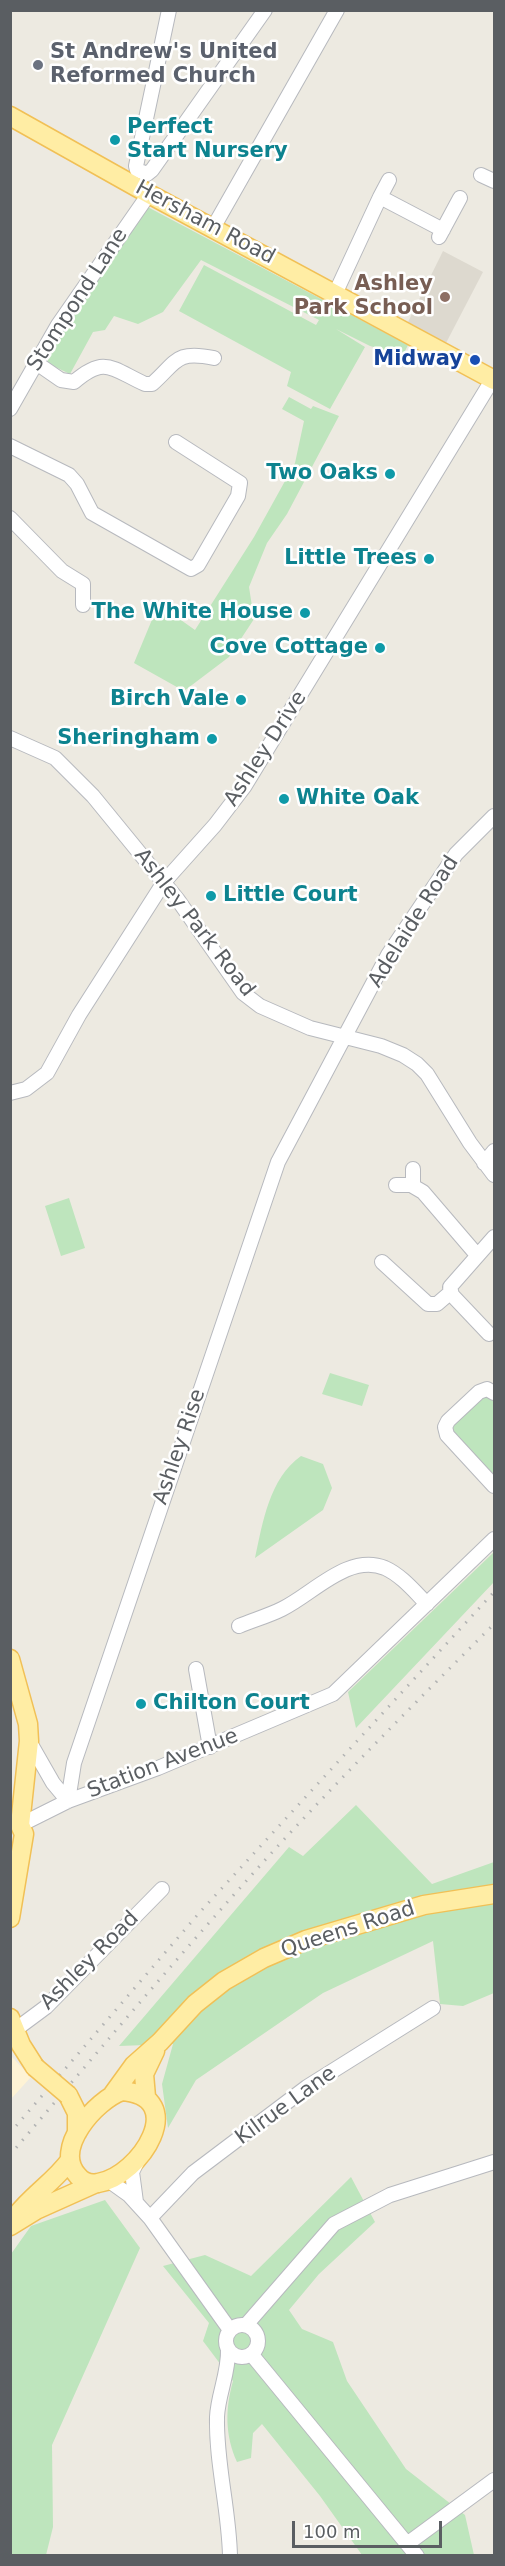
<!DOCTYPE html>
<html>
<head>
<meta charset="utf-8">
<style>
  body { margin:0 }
  #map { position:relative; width:505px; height:2566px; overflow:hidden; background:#edeae1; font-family:"DejaVu Sans",sans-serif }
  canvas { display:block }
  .frame { position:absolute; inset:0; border:12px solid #5a5e62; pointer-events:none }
  .scale { position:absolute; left:292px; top:2521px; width:150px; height:27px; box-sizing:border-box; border:3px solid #5a5e62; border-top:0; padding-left:8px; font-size:18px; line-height:21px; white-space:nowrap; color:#5a5e62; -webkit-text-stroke:4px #fff; paint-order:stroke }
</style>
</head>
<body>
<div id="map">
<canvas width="505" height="2566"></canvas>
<div class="frame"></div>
<div class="scale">100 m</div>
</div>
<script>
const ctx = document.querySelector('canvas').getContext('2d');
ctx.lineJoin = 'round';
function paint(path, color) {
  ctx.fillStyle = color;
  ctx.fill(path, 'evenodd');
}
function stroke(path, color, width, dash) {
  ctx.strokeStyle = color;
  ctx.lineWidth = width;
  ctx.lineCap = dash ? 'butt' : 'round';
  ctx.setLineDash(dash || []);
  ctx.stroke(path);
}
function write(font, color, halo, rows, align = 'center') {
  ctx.font = font + ' "DejaVu Sans",sans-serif';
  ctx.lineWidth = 5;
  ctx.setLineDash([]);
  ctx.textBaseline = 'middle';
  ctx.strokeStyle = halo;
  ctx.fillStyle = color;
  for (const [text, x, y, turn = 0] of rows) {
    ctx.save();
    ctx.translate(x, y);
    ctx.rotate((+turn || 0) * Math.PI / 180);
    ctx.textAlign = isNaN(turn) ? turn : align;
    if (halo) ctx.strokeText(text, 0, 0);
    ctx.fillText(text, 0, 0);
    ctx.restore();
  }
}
paint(new Path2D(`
  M10 2055 31 2077 11 2099H10Z`), '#fef3d5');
paint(new Path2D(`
  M443 251 483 272 446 343 408 322Z`), '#ddd9cf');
paint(new Path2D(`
  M142 204 408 345 403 355 370 346 336 329 365 347 330 409 287 386 291 372 179 311 204 265 316 325 319 320 201 260 163 312 138 324 114 316 105 330 93 332 70 374 47 363 58 325Z
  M289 397 311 409 313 406 339 416 287 514 267 543 249 587 254 619 229 657 184 691 134 663 156 610 171 613 195 630 254 537 295 463 304 421 282 409Z
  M69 1198 85 1248 61 1256 45 1206Z
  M330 1373 369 1385 362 1406 322 1394Z
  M482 1394 494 1399V1482L449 1432V1425Z
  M301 1456 323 1464 332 1488 323 1510 255 1558C263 1522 269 1479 301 1456Z
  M494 1552V1582L356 1728 348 1692Z
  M356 1805 432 1884 494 1862V1993L463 2006 440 2004 433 1941 323 1993 196 2080 168 2128 162 2084 173 2044 119 2046 289 1847 303 1856Z
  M351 2177 375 2222 319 2274 289 2310 302 2329 333 2342 347 2381 406 2469 465 2515 474 2555H362L320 2496 262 2424 253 2433 251 2458 237 2462C225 2435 225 2409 233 2381L203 2341 209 2323 163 2266 205 2255 251 2276Z
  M105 2200 140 2248 52 2445 53 2527 46 2555H11V2254L31 2226Z`), '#bee5bd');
const minor = new Path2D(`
  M169 10 136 166 137 170 147 174 152 170 265 10
  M481 175 494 181
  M389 180 380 197 443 230
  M213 228 337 10
  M439 237 460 198
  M335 294 380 197
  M35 362 61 380 74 382C105 355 112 369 145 384H152C177 362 175 350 214 358
  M10 409 58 325 149 194
  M10 446 69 475 77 484 92 513 191 569 198 565 238 496 240 483 176 442
  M10 518 62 571 83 584V605
  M10 738 55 758 93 796 178 900 243 993 260 1006 310 1028 381 1046 403 1055 417 1064 427 1074 470 1143 494 1175
  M10 1093 26 1089 47 1073 79 1015 164 882 215 825 244 787 494 377
  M484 1163 494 1151
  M396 1185H411L423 1192 477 1255
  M413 1186V1169
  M382 1262 428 1304H437L451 1292
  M489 1334 452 1295 450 1287 494 1237
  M494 1393 487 1389 479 1392 448 1421 445 1427 447 1435 494 1486
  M239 1626C253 1620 268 1616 282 1609 313 1594 348 1553 385 1568 401 1575 415 1592 427 1604
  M196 1669 210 1747
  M29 1741 53 1783 68 1801
  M68 1801 74 1763 278 1162 388 955 456 854 494 816
  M20 1825 68 1801 158 1768 333 1694 494 1539
  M15 2030 46 2007 162 1889
  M108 2180 129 2195 150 2218 230 2330
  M136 2202 132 2172 138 2160
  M150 2218 193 2173 307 2087 433 2008
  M226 2341a16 16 0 1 1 32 0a16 16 0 1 1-32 0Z
  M246 2325 334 2224 390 2195 494 2162
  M228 2349C229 2373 218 2394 217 2417 216 2464 229 2509 230 2556
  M252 2355 417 2556
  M407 2544 494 2480`);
const major = new Path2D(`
  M10 116 149 194 494 380
  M10 1659 28 1724 29 1741 20 1825 24 1834 10 1918
  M10 2018 21 2045 35 2067
  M122 2091C190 2097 141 2176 98 2183 90 2185 83 2182 78 2176 52 2149 96 2100 122 2091Z
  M113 2094 134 2065 160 2042 195 2004 224 1981 264 1958 306 1940 424 1905 494 1894
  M68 2095 77 2113V2133
  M146 2097 144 2074 155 2051
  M16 2216C32 2195 55 2181 70 2160
  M10 2226 36 2210 94 2184`);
stroke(minor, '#b7b9be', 16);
stroke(major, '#f1c056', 21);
stroke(minor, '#fff', 14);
stroke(major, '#ffeda4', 18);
stroke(new Path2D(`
  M10 2133 200 1912 494 1592
  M10 2155C95 2055 179 1955 266 1859 340 1778 417 1701 494 1624`), '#b2b3b3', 3, [1.5, 8]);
const majorBridge = new Path2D(`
  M35 2067 68 2095`);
stroke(majorBridge, '#f1c056', 21, []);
stroke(majorBridge, '#ffeda4', 18);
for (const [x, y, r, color] of [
  [38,65,6,"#6b7280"],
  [115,140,6,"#0f9aa8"],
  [445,297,6,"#8d6e63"],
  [475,360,6,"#1a4fb4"],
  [390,474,6,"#0f9aa8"],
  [429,559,6,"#0f9aa8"],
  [305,613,6,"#0f9aa8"],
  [380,648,6,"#0f9aa8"],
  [241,700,6,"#0f9aa8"],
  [212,739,6,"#0f9aa8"],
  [284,799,6,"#0f9aa8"],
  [211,896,6,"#0f9aa8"],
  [141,1704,6,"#0f9aa8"]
]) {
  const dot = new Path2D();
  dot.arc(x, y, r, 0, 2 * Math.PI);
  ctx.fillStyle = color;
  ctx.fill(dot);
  stroke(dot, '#fff', 2);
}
write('bold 21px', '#5b616d', '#fff', [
  ["St Andrew's United",50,53],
  ["Reformed Church",50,77]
], 'left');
write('bold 21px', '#0d838f', '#fff', [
  ["Perfect",127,128,"left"],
  ["Start Nursery",127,152,"left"],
  ["Two Oaks",378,474],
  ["Little Trees",417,559],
  ["The White House",293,613],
  ["Cove Cottage",368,648],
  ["Birch Vale",229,700],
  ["Sheringham",200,739],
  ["White Oak",296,799,"left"],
  ["Little Court",223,896,"left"],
  ["Chilton Court",153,1704,"left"]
], 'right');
write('21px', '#5a5e62', '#fff', [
  ["Hersham Road",205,223,28],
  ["Stompond Lane",78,300,-57],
  ["Ashley Drive",266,749,-57],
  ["Adelaide Road",414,922,-58],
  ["Ashley Park Road",194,923,52],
  ["Ashley Rise",180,1447,-71],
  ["Station Avenue",163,1764,-21],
  ["Queens Road",348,1930,-18],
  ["Ashley Road",90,1961,-45],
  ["Kilrue Lane",286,2106,-36]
]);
write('bold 21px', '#785e54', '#fff', [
  ["Ashley",433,285],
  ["Park School",433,309]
], 'right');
write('bold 21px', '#164399', '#fff', [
  ["Midway",463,360]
], 'right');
</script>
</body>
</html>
